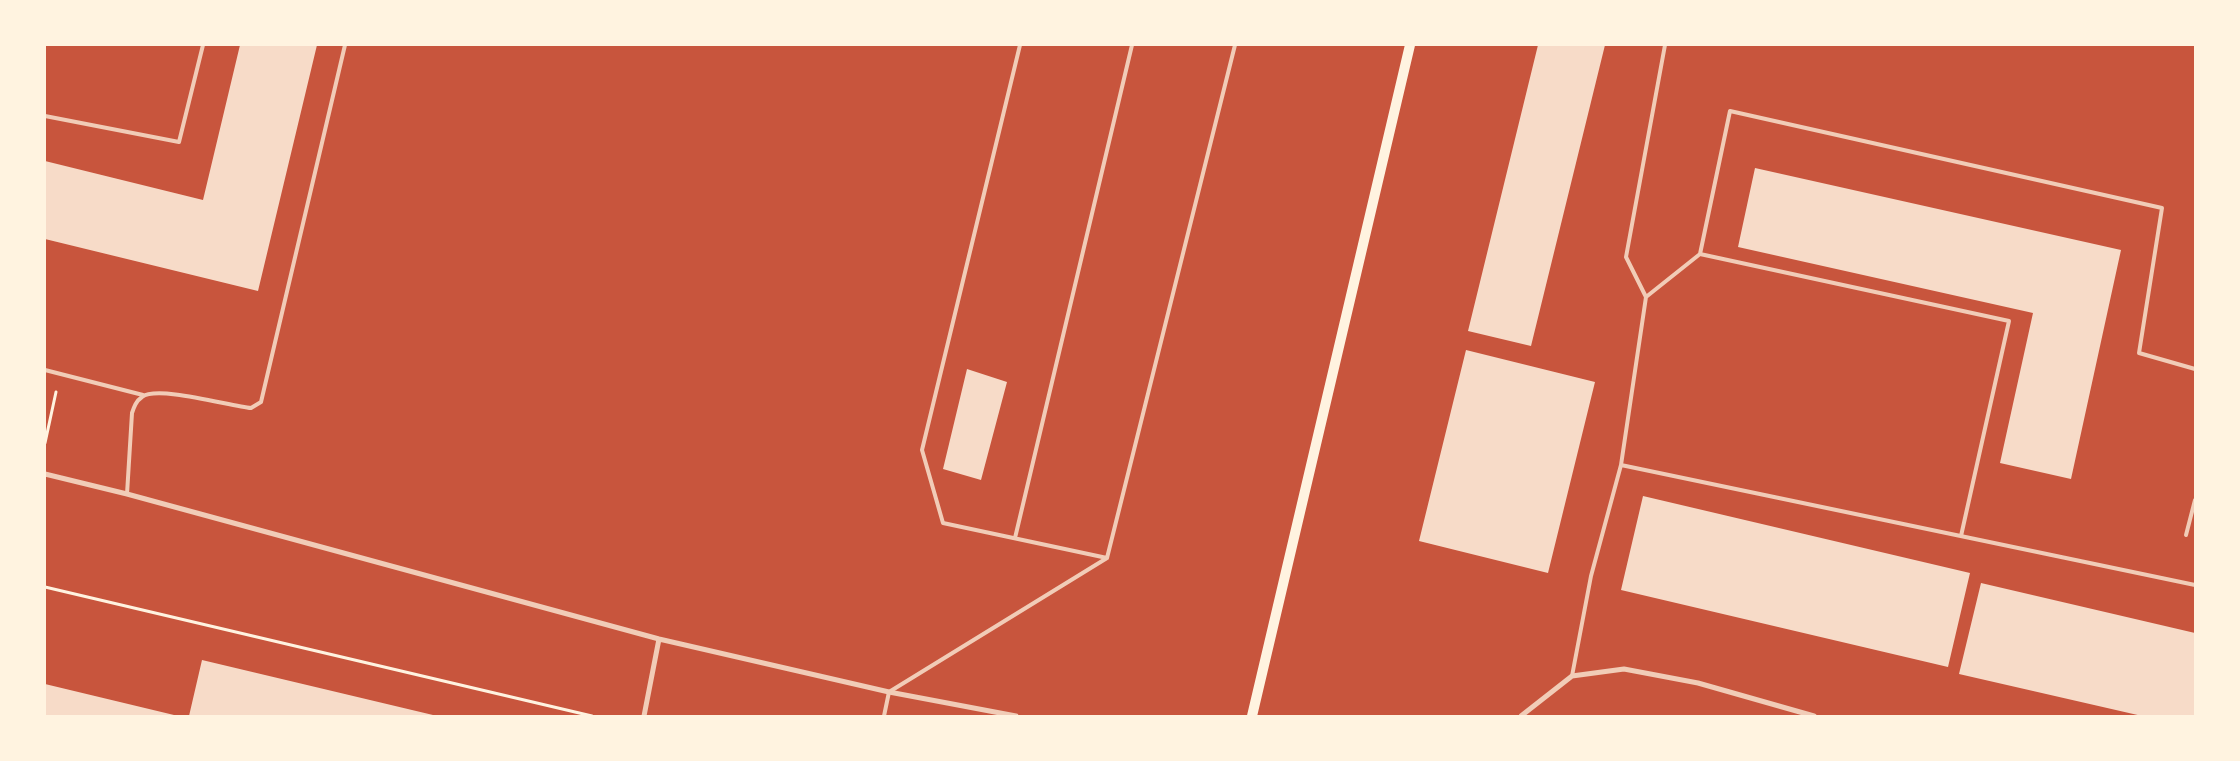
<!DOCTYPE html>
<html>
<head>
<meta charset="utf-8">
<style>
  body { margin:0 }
  #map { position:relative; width:2240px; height:761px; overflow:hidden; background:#c8553d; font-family:Commissioner,sans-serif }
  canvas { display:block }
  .frame { position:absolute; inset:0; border:46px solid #fff3e0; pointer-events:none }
</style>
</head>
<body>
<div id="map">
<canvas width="2240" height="761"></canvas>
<div class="frame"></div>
</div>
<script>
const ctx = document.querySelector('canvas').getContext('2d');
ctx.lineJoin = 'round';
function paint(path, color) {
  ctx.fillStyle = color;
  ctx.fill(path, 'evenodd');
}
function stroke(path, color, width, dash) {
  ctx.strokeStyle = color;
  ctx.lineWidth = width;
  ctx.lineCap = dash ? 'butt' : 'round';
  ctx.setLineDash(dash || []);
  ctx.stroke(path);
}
paint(new Path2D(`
  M240 45H317L258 291 45 239V161L203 200Z
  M1538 45H1605L1531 346 1468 331Z
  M1755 168 2121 250 2071 479 2000 463 2033 313 1738 247Z
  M1466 350 1595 382 1548 573 1419 541Z
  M967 369 1007 382 981 480 943 469Z
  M1643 496 1970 573 1948 667 1621 590Z
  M1981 583 2195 633V716H2142L1959 674Z
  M202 660 433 715V716H189Z
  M45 684 174 715V716H45Z`), '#f7dbc8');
stroke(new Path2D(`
  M45 443 56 392
  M45 587 592 716`), '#fff3e0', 3);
stroke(new Path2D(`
  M1020 45 922 450 943 523 1107 558
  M45 116 179 142 203 45
  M1700 254 2009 321 1961 536
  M1646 297 1700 254 1730 111 2162 208 2139 353 2195 369
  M45 370 143 395
  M1621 465 2195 585
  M127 494 132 413C134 407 136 401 142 397 157 385 230 406 251 408L261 402 345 45
  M2186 535 2195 500
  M1015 538 1132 45
  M1572 676 1591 576 1621 465 1646 297 1626 257 1665 45
  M884 716 889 692 1107 558 1235 45`), '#f1ccb7', 4);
stroke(new Path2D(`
  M45 474 127 494 659 639 889 692 1016 716
  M644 716 659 639
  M1521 716 1572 676 1624 669 1698 683 1814 716`), '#f1ccb7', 5);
stroke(new Path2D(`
  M1252 716 1410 45`), '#fff3e0', 10);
</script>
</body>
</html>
